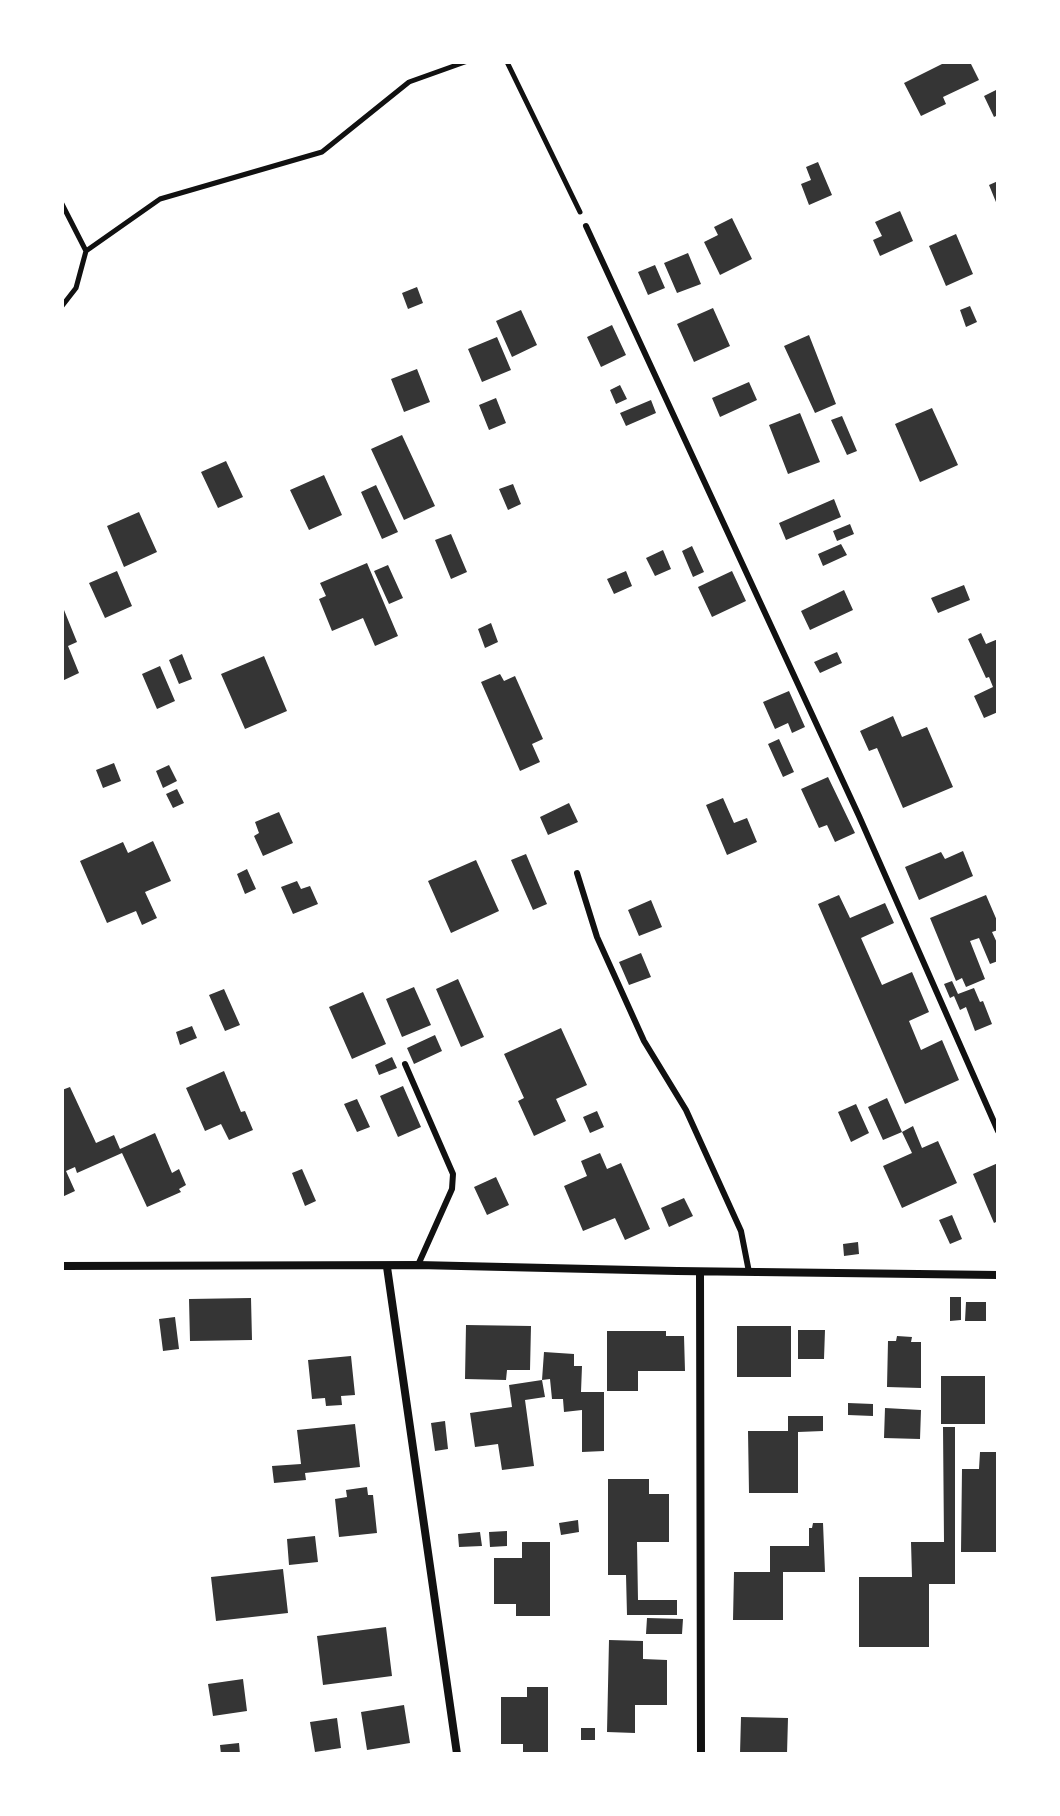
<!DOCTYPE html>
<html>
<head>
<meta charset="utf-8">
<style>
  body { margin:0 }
  #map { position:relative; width:1060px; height:1816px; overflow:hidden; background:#fff; font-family:"Alegreya Sans",sans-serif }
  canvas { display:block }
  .frame { position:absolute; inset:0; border:64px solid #fff; pointer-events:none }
</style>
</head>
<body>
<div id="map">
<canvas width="1060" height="1816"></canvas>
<div class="frame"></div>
</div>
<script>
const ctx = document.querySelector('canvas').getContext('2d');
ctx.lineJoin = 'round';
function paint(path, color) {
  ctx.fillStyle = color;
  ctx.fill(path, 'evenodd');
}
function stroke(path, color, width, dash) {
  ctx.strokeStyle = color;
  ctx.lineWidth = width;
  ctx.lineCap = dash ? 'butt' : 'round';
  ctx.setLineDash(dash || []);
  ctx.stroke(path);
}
paint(new Path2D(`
  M946 62H970L979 80 943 97 946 104 921 116 904 83Z
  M998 89V115L994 117 984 96Z
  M818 162 832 195 809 205 801 184 811 180 806 167Z
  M998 181V207L989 185Z
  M900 211 913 241 880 256 873 240 882 236 875 222Z
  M732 218 752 259 720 275 704 242 718 235 714 227Z
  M956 234 973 274 946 286 929 246Z
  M688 253 701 284 677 293 664 263Z
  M655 265 665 288 648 295 638 272Z
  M417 287 423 303 408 309 402 293Z
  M970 306 977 322 966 327 960 310Z
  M713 308 730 346 694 362 677 324Z
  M521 310 537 345 512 357 496 321Z
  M612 325 626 355 601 367 587 337Z
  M809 335 836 404 815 413 784 346Z
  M497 337 511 370 482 382 468 349Z
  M417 369 430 402 404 412 391 379Z
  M749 382 757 400 720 417 712 398Z
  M620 385 627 399 616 404 610 390Z
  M496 398 506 423 489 430 479 405Z
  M651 400 656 413 626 426 620 413Z
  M932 408 958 465 920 482 895 424Z
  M800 413 820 462 788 474 769 425Z
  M842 416 857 451 847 455 831 420Z
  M402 435 435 506 404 520 371 449Z
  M226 461 243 497 218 508 201 472Z
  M324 475 342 515 309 530 290 490Z
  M513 484 521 504 508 510 499 489Z
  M376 485 398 532 382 539 361 492Z
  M834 499 841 517 786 540 779 523Z
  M139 512 157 552 124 567 107 526Z
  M850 524 854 534 837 541 833 531Z
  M451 534 467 572 451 579 435 540Z
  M841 544 847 555 823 566 818 554Z
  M692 546 704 572 693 577 682 551Z
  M663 550 671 569 655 576 646 558Z
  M367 563 398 636 375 646 363 618 332 631 319 599 326 596 320 583Z
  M388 565 403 598 389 604 374 571Z
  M117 571 132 606 105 618 89 583Z
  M626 571 632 586 614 594 607 579Z
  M732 571 746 601 712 617 698 587Z
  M964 585 970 600 938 613 931 598Z
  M844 590 853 610 810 630 801 611Z
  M62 605 77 642 68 646 79 673 62 681Z
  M491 623 498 642 485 648 478 629Z
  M981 633 986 644 998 639V712L984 718 974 696 993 687 989 677 986 678 968 639Z
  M837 652 842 663 820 673 814 662Z
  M182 654 192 679 179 684 169 660Z
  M264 656 287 711 245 729 221 674Z
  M160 666 175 701 157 709 142 674Z
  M500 674 504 681 515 676 543 739 532 744 540 762 520 771 481 682Z
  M789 691 805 727 792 733 788 723 775 729 763 702Z
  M893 716 902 737 927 727 953 787 903 808 877 748 869 751 860 731Z
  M779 739 794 772 783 777 768 744Z
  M114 763 121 781 103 788 96 770Z
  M169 765 177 781 163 788 156 771Z
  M828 777 855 833 835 842 827 825 819 828 801 789Z
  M177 789 184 803 173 808 166 794Z
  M723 798 734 823 747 818 757 842 727 855 706 805Z
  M569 803 578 822 548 835 540 817Z
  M279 812 293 843 263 856 254 836 259 833 255 822Z
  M153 841 171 881 145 892 157 918 142 925 136 911 107 923 80 861 123 842 128 853Z
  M963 851 973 876 919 900 905 867 941 852 945 859Z
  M526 854 547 904 533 910 511 860Z
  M476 860 499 911 451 933 428 881Z
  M247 869 256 889 245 894 237 874Z
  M297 881 301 889 310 886 318 904 293 914 281 887Z
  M839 895 850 918 885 903 894 923 861 938 882 985 912 972 929 1012 909 1021 921 1050 942 1040 959 1080 905 1104 818 904Z
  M986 895 998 923V930L992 932 998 945V961L990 964 979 938 970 941 985 979 966 987 962 978 956 981 930 918Z
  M651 900 662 927 639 936 628 910Z
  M641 953 651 977 629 985 619 962Z
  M458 979 484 1037 461 1047 436 989Z
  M952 981 958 994 974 988 980 1002 983 1001 992 1024 975 1031 966 1007 960 1010 954 996 950 998 944 984Z
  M414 987 431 1025 402 1037 386 999Z
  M224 989 240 1025 225 1031 209 995Z
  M363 992 386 1044 352 1059 329 1007Z
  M192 1026 197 1038 180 1045 176 1032Z
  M561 1028 587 1085 556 1099 566 1121 534 1136 518 1101 524 1098 504 1054Z
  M435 1035 442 1051 414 1064 407 1048Z
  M392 1057 397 1068 379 1075 375 1065Z
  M224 1071 241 1112 245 1111 253 1130 229 1140 221 1124 205 1131 186 1088Z
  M403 1086 421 1127 398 1137 380 1096Z
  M70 1087 96 1143 114 1135 120 1149 155 1133 172 1173 179 1169 186 1185 179 1189 181 1192 147 1207 122 1153 77 1173 75 1167 66 1171 75 1191 62 1197V1090Z
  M887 1098 902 1132 883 1140 868 1107Z
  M357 1099 370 1127 357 1132 344 1104Z
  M856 1104 869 1133 851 1142 838 1112Z
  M597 1111 604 1127 590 1133 583 1117Z
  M913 1126 922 1148 938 1141 957 1183 902 1208 883 1166 912 1153 902 1132Z
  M600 1153 607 1169 621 1163 650 1229 625 1240 615 1218 583 1231 564 1186 587 1176 581 1161Z
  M998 1163V1221L994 1223 973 1174Z
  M302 1169 316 1201 305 1206 292 1173Z
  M496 1177 509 1205 487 1215 474 1187Z
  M684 1198 693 1216 669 1227 661 1208Z
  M952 1215 962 1239 950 1244 939 1220Z
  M858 1242 859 1254 844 1256 843 1244Z
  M950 1297H961V1320L950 1321Z
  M251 1298 252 1340 190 1341 189 1299Z
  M966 1302H986V1321H965Z
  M175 1317 179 1349 163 1351 159 1319Z
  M466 1325 531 1326 530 1370H507L506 1380 465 1379Z
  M737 1326H791V1377H737Z
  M798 1330H825L824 1359H798Z
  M607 1331H666V1336H684L685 1371H638V1391H607Z
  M897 1336 912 1337 911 1342H921V1388L887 1387 888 1341H896Z
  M544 1352 574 1354V1366H582L581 1392H604V1451L582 1452V1410L564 1412 563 1399H552L550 1379 542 1380 545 1397 525 1400 534 1466 502 1470 498 1444 475 1447 470 1413 512 1407 509 1385 542 1380Z
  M351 1356 355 1395 341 1396 342 1405 326 1406 325 1398 312 1399 308 1360Z
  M941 1376H985V1424H941Z
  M848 1403 873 1404V1416L848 1415Z
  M885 1408 921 1410 920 1439 884 1438Z
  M788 1416H823V1431L798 1432V1493H749L748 1431H788Z
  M445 1421 448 1449 435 1451 431 1423Z
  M355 1424 360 1467 305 1473 306 1480 274 1483 272 1466 301 1464 297 1430Z
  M943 1427H955V1584H929V1647H859V1577H912L911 1542H944Z
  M980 1452H998V1552H961L962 1469H979Z
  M608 1479H649V1494H669V1542H637L638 1600H677V1615H627L626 1575H608Z
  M367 1487 368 1495H373L377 1533 339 1537 335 1499 347 1497 346 1490Z
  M578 1520 579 1532 561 1535 559 1523Z
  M813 1523H823L825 1572H783V1620H733L734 1572H770V1546H809V1528H812Z
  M507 1531V1546L490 1547 489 1532Z
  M480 1532 482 1546 459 1547 458 1534Z
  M315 1536 318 1562 289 1565 287 1539Z
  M522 1542H550V1616H516V1604H494V1558H522Z
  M283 1569 288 1613 216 1621 211 1577Z
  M647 1618 683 1619 682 1634H646Z
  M386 1627 392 1676 323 1685 317 1636Z
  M609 1640 643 1641V1659L667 1660V1705H635V1733L607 1732Z
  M243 1679 247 1711 213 1716 208 1684Z
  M527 1687H548V1754H523V1744H501V1697H527Z
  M404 1705 410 1743 367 1750 361 1712Z
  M741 1717 788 1718 787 1754H740Z
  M337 1718 341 1748 315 1752 310 1722Z
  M581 1728H595V1740H581Z
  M239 1743 240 1754H221L220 1745Z`), '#353535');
stroke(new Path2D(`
  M507 62 580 212
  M62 204 86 251 160 199 322 152 409 82 465 62
  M62 306 76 288 86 251`), '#111', 5);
stroke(new Path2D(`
  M586 226 859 816 998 1131
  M577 873 597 937 644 1041 686 1110 741 1231 749 1272
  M405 1064 453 1174 452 1189 418 1265`), '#111', 6);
stroke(new Path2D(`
  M62 1266 418 1265 677 1271 998 1275
  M387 1267 457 1754
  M700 1272 701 1754`), '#111', 8);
</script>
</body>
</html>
